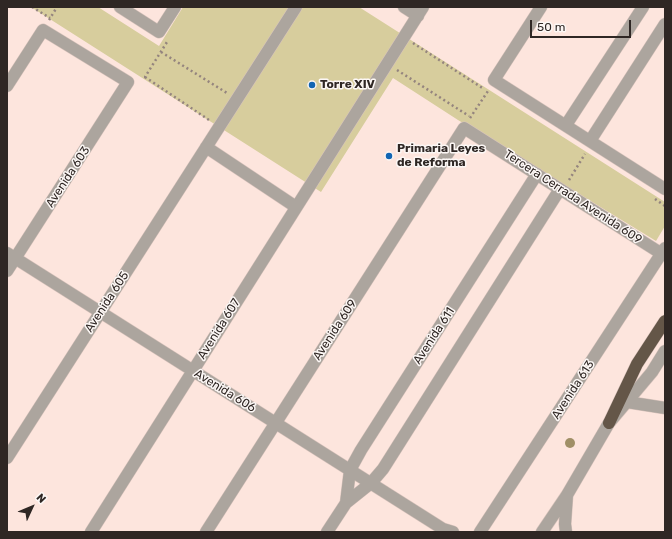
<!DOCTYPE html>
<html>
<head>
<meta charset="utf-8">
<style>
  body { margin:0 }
  #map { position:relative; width:672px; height:539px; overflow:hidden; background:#fde5dd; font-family:Rubik,sans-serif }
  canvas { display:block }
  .frame { position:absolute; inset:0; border:8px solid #2f2724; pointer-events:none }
  .north { position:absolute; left:12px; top:487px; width:40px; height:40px; -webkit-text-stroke:3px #fcf7f5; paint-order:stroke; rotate:46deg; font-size:11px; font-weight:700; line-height:16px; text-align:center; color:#2f2724 }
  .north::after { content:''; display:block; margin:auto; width:14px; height:18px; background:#2f2724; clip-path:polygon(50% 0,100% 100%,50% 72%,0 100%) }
  .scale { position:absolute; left:530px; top:20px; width:101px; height:18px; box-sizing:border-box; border:2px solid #2f2724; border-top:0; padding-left:5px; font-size:12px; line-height:14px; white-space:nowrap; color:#2f2724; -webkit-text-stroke:3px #fcf7f5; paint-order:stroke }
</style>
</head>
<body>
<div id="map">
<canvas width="672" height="539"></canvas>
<div class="frame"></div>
<div class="north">N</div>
<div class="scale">50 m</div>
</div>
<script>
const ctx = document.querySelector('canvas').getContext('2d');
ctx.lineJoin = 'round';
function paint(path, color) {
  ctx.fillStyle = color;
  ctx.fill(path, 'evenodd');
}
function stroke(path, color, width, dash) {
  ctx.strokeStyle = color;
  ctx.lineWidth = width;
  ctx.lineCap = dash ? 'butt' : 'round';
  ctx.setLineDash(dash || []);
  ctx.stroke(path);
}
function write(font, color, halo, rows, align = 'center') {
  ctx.font = font + ' Rubik,sans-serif';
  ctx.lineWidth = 3;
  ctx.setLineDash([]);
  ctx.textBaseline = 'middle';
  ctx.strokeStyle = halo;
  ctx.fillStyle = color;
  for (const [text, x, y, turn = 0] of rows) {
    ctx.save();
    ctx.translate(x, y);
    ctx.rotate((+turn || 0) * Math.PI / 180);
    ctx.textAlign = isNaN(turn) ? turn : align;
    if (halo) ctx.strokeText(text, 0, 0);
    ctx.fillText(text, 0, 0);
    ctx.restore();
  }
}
paint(new Path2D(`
  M31 7H98L159 46 183 7H359L665 202V226L656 241 458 120 393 78 321 192Z`), '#d7cd9d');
const minor = new Path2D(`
  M120 7 159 32 175 7
  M404 7 418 16
  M541 7 494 80 665 189
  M7 86 43 30 128 82 7 271
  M566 125 643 7
  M590 141 665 24
  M206 147 296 207
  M7 253 443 529 453 532
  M627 402 665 408
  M7 458 296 7
  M346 503 350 470 361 450 537 174
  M91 532 423 7
  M206 532 464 128 662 254
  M327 532 346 503 371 483 383 469 560 189
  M480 532 665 248
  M542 532 567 495 609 423 652 372 665 351
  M566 532 565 524 567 495`);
const highway = new Path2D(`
  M609 423 637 364 665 321`);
stroke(minor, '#d8c3bc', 13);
stroke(highway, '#d8c3bc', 13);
stroke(new Path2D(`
  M32 7 50 18
  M49 20 57 7
  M413 43 484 89
  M161 52 227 93
  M397 70 469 116
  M144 77H145L167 42
  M145 77 209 120
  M470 118 488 91
  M569 180 585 154
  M655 199 665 206`), '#94847e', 2.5, [2, 3]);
stroke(minor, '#aca59e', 12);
stroke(highway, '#645648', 12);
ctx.fillStyle = '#a08f66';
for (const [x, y] of [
  [570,443]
]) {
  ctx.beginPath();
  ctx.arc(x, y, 5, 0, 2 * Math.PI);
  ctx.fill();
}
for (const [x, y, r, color] of [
  [312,85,4,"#1265b3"],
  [389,156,4,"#1265b3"]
]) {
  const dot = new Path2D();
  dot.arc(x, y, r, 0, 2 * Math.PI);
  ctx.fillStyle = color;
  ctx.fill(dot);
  stroke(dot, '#fcf7f5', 1.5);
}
write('bold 12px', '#2f2724', '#fcf7f5', [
  ["Torre XIV",320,85],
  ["Primaria Leyes",397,149],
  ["de Reforma",397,163]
], 'left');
write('12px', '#2f2724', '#fcf7f5', [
  ["Avenida 603",68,177,-57],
  ["Tercera Cerrada Avenida 609",573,197,33],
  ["Avenida 605",107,302,-57],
  ["Avenida 607",219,329,-58],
  ["Avenida 609",335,330,-57],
  ["Avenida 611",434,336,-57],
  ["Avenida 613",573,390,-57],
  ["Avenida 606",225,391,32]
]);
</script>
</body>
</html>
